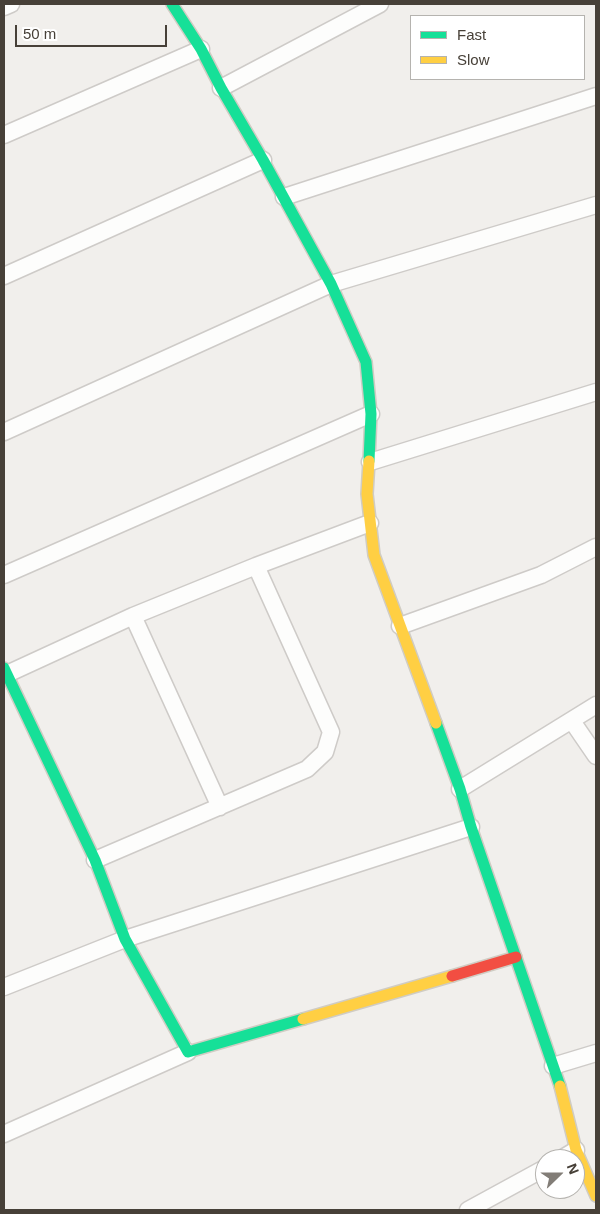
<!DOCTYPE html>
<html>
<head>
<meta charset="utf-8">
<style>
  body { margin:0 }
  #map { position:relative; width:600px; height:1214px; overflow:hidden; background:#f1efec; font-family:Helvetica,sans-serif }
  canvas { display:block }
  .frame { position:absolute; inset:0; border:5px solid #474038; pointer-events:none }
  .legend { position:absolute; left:410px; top:15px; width:175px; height:65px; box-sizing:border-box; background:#fff; border:1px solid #b5b3af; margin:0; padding:6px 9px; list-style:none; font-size:15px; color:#474038 }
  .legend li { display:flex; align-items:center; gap:10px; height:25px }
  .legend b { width:25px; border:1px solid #b5b3af }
  .north { position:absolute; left:535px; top:1149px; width:50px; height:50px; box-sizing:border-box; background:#fff; border:1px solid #b5b3af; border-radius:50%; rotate:68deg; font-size:14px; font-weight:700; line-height:20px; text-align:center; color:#474038 }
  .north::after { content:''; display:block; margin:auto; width:18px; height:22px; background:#827d77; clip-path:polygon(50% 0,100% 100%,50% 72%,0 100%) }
  .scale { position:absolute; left:15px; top:25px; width:152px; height:22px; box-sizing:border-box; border:2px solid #474038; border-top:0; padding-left:6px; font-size:15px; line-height:18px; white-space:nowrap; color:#474038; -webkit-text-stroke:4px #fff; paint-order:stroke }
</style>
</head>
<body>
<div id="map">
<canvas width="600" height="1214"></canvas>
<div class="frame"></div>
<ul class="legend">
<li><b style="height:6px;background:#16e098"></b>Fast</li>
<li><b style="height:6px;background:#ffcf43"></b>Slow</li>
</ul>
<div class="north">N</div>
<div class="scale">50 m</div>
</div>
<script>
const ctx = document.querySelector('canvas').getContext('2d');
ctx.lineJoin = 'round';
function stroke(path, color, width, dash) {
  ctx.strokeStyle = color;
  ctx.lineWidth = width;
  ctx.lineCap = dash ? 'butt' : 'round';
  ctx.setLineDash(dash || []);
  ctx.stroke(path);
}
const street = new Path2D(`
  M4 7 11 4
  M221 88 380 4
  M4 135 201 49
  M284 197 596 96
  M4 276 263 160
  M4 432 331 284 596 205
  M370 462 596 392
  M4 575 371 414
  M400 626 541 575 596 547
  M7 674 133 616
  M572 721 596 756
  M460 789 596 705
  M220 807 133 616 256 566 370 523
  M95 860 307 769 325 752 331 732 256 566
  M4 987 125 939 471 827
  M553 1066 596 1053
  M4 1134 188 1052
  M561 1159 576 1150
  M468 1210 545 1168`);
const fast = new Path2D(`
  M172 4 201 49 221 88 263 160 331 284 366 362 371 414 369 461
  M4 668 95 860 125 939 188 1052 303 1019
  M436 723 460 789 471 827 560 1086`);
const slow = new Path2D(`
  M369 461 367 494 374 555 436 723
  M303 1019 452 976
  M560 1086 576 1150 596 1196`);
const jam = new Path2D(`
  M452 976 516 957`);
stroke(street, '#cecbc8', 19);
stroke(fast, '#d0ccc3', 14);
stroke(slow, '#d0ccc3', 14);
stroke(jam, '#d0ccc3', 14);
stroke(street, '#fdfdfc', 16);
stroke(fast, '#16e098', 11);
stroke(slow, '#ffcf43', 11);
stroke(jam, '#f24e42', 11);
</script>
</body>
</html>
